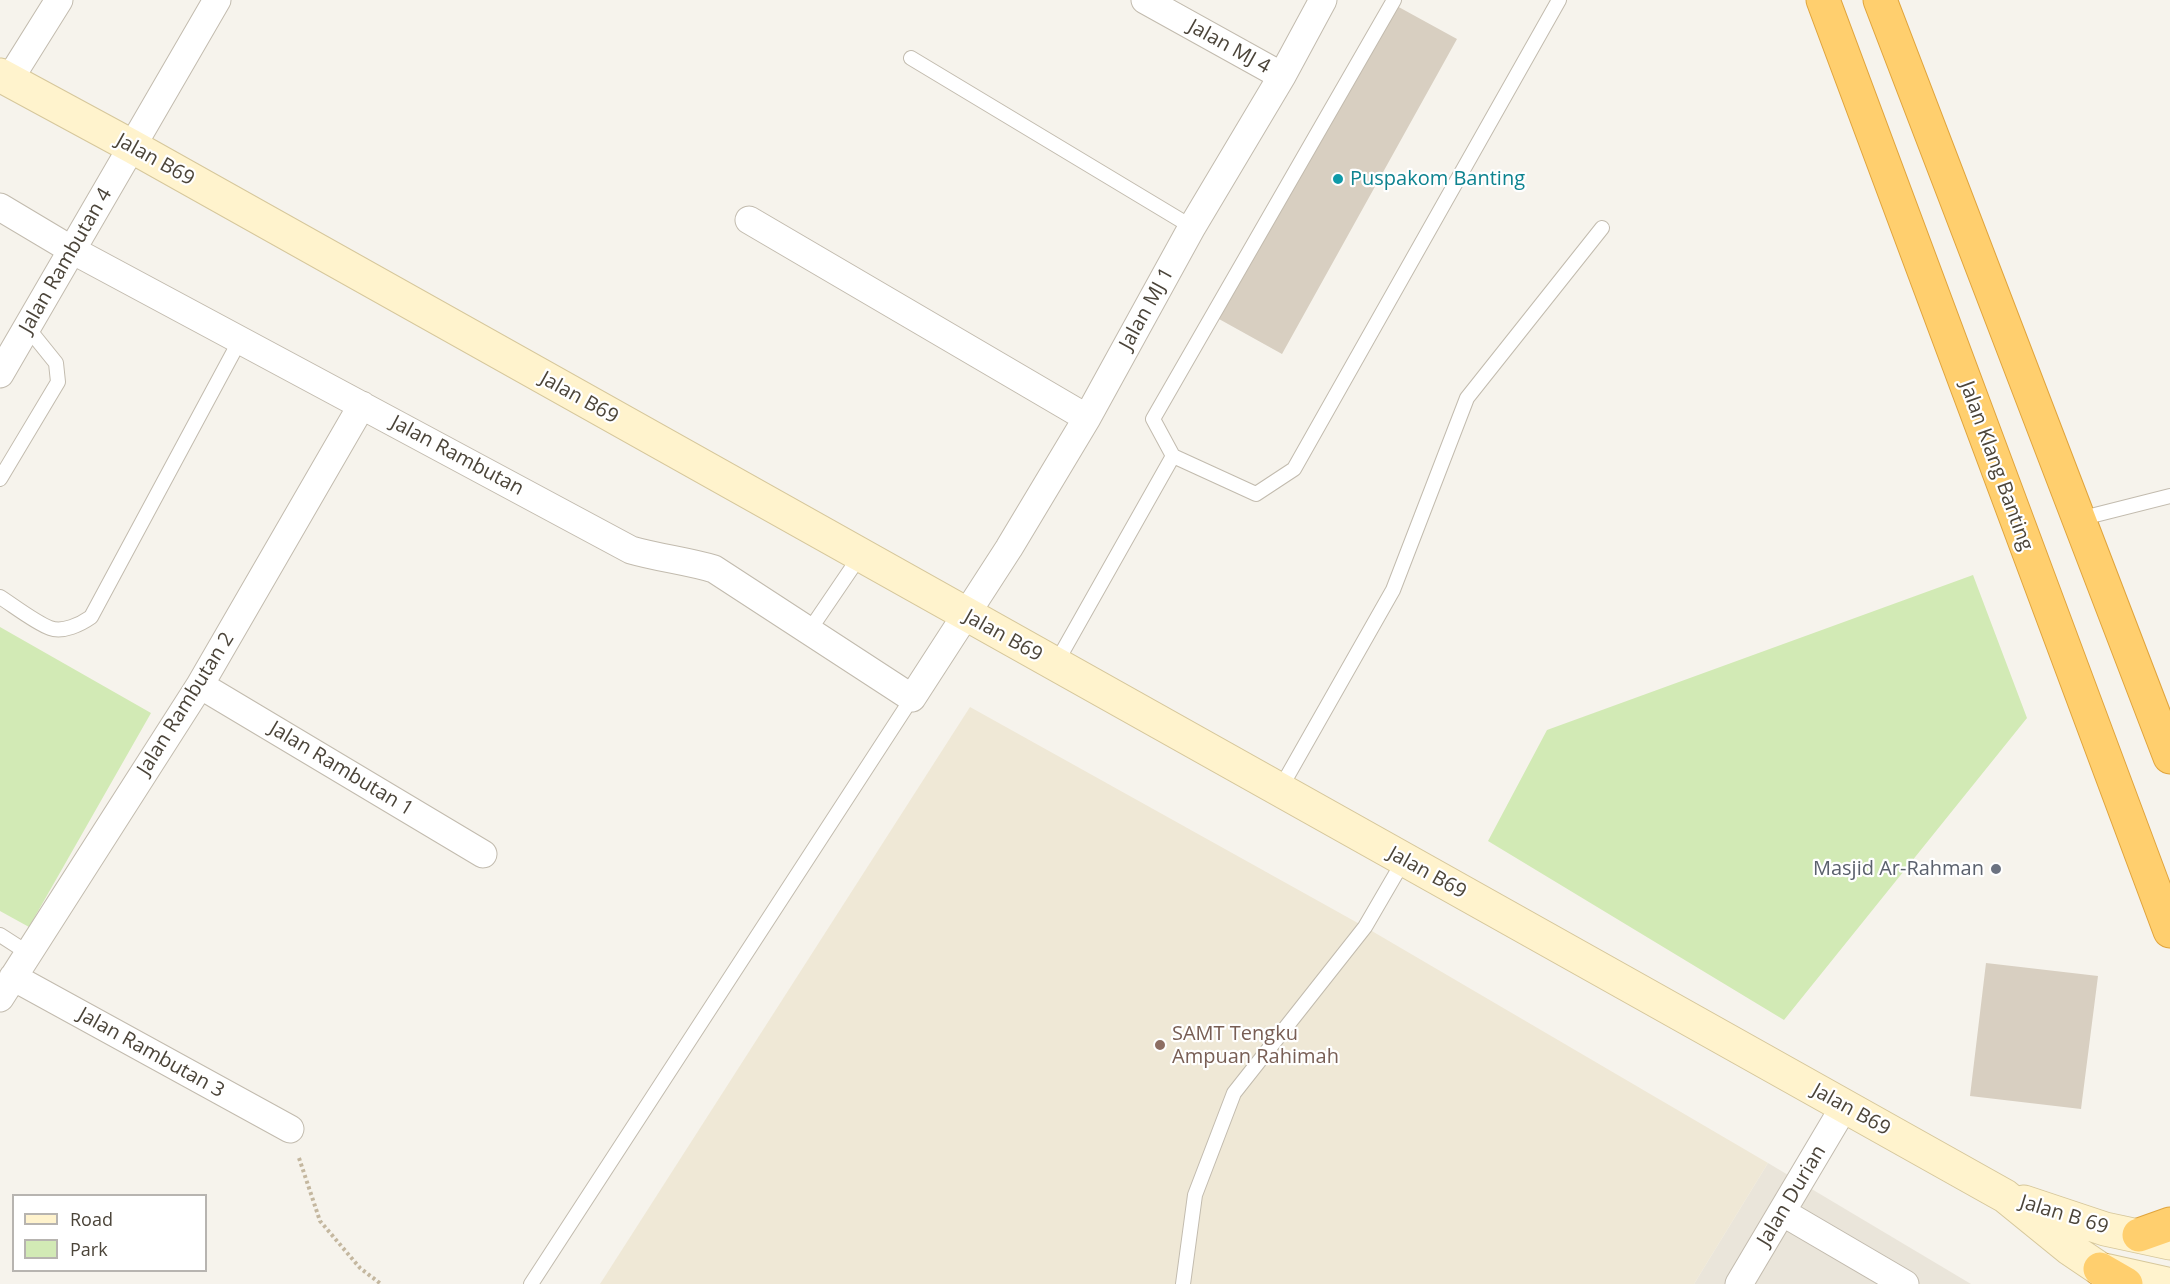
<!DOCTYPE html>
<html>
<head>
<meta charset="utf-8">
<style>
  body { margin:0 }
  #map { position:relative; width:2170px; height:1284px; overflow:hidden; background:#f6f3ec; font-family:"Open Sans",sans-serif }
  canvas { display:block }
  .legend { position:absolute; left:12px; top:1194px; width:195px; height:78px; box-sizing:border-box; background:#fff; border:2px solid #b7b4b0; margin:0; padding:8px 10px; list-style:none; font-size:18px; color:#4b4439 }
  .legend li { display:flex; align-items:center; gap:12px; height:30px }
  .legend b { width:30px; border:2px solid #b7b4b0 }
</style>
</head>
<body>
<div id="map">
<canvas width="2170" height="1284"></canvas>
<ul class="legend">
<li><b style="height:8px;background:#fff3cd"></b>Road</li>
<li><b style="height:16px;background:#d2eab5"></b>Park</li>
</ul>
</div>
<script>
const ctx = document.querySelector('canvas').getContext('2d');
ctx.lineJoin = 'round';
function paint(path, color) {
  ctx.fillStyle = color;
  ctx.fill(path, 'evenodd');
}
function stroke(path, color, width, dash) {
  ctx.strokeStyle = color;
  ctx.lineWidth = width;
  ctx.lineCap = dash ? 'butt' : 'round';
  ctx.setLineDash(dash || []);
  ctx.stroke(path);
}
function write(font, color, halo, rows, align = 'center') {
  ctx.font = font + ' "Open Sans",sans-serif';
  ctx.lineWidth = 4.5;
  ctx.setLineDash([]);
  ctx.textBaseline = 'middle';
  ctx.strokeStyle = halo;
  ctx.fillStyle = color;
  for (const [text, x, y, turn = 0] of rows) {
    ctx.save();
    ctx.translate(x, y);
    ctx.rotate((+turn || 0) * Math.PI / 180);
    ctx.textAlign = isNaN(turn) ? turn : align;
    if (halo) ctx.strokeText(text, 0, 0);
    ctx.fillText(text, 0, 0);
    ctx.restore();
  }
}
paint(new Path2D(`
  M1768 1163 1971 1284H1694Z`), '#eae5da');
paint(new Path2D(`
  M970 707 1365 927 1768 1163 1694 1284H600Z`), '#efe8d6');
paint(new Path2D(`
  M1973 575 2027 718 1784 1020 1488 841 1547 730Z
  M0 627 151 713 29 927 0 911Z`), '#d2eab5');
paint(new Path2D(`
  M1395 5 1457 39 1282 354 1219 319Z
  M1986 963 2098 976 2081 1109 1970 1096Z`), '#d8cfc1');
const lane = new Path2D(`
  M1394 0 1153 419 1173 456 1256 494 1294 469 1559 0
  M911 58 1192 227
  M0 479 58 382 56 363 27 327
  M2079 519 2170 496
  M0 597C14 606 36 623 50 628 63 633 81 624 91 617L240 340
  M809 631 860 556
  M1055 665 1173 456
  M1280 789 1393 590 1467 398 1602 228
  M0 935 28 953
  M531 1284 912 698
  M1183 1284 1195 1195 1234 1093 1365 927 1404 860`);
const street = new Path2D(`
  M1145 0 1282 76
  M9 80 59 0
  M0 207 72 250 631 550C659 558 687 561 714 569L912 698 1009 548 1087 418 1192 227 1282 76 1323 0
  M749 220 1087 418
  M0 374 217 0
  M200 685 483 854
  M13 977 290 1129
  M0 998 200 685 362 405
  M1782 1212 1905 1284
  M1739 1284 1844 1107`);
const secondary = new Path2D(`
  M0 75 133 147 1996 1191 2005 1196 2069 1248 2100 1269 2167 1284
  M2024 1202 2105 1229 2170 1243`);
const highway = new Path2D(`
  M1823 0 2170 931
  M1880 0 2170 757
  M2139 1235 2170 1224
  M2100 1269 2126 1284`);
stroke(lane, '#c2bbae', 16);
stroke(street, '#c2bbae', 29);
stroke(secondary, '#d6c79b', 35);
stroke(highway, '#e0a43c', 35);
stroke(new Path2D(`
  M299 1158 320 1221 360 1268 381 1284`), '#c4b79f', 4, [3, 3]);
stroke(lane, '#fff', 14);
stroke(street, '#fff', 27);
stroke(secondary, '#fff3cd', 33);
stroke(highway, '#ffcf6e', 33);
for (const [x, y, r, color] of [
  [1338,179,6,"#0f9aa8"],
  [1996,869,6,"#6b7280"],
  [1160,1045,6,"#8d6e63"]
]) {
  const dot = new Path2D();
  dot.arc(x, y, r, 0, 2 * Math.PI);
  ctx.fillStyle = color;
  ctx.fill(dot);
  stroke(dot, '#fff', 2);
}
write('20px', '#4b4439', '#fff', [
  ["Jalan MJ 4",1229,47,29],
  ["Jalan B69",155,160,29],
  ["Jalan Rambutan 4",66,261,-60],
  ["Jalan MJ 1",1147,309,-61],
  ["Jalan B69",579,398,29],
  ["Jalan Rambutan",457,456,28],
  ["Jalan Klang Banting",1996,466,70],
  ["Jalan B69",1003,636,29],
  ["Jalan Rambutan 2",186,704,-58],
  ["Jalan Rambutan 1",341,769,31],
  ["Jalan B69",1427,873,29],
  ["Jalan Rambutan 3",151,1053,29],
  ["Jalan B69",1851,1110,29],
  ["Jalan Durian",1792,1196,-59],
  ["Jalan B 69",2064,1215,17]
]);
write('20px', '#0d838f', '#fff', [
  ["Puspakom Banting",1350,179]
], 'left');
write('20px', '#5b616d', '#fff', [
  ["Masjid Ar-Rahman",1984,869]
], 'right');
write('20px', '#785e54', '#fff', [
  ["SAMT Tengku",1172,1034],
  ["Ampuan Rahimah",1172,1057]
], 'left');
</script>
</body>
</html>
